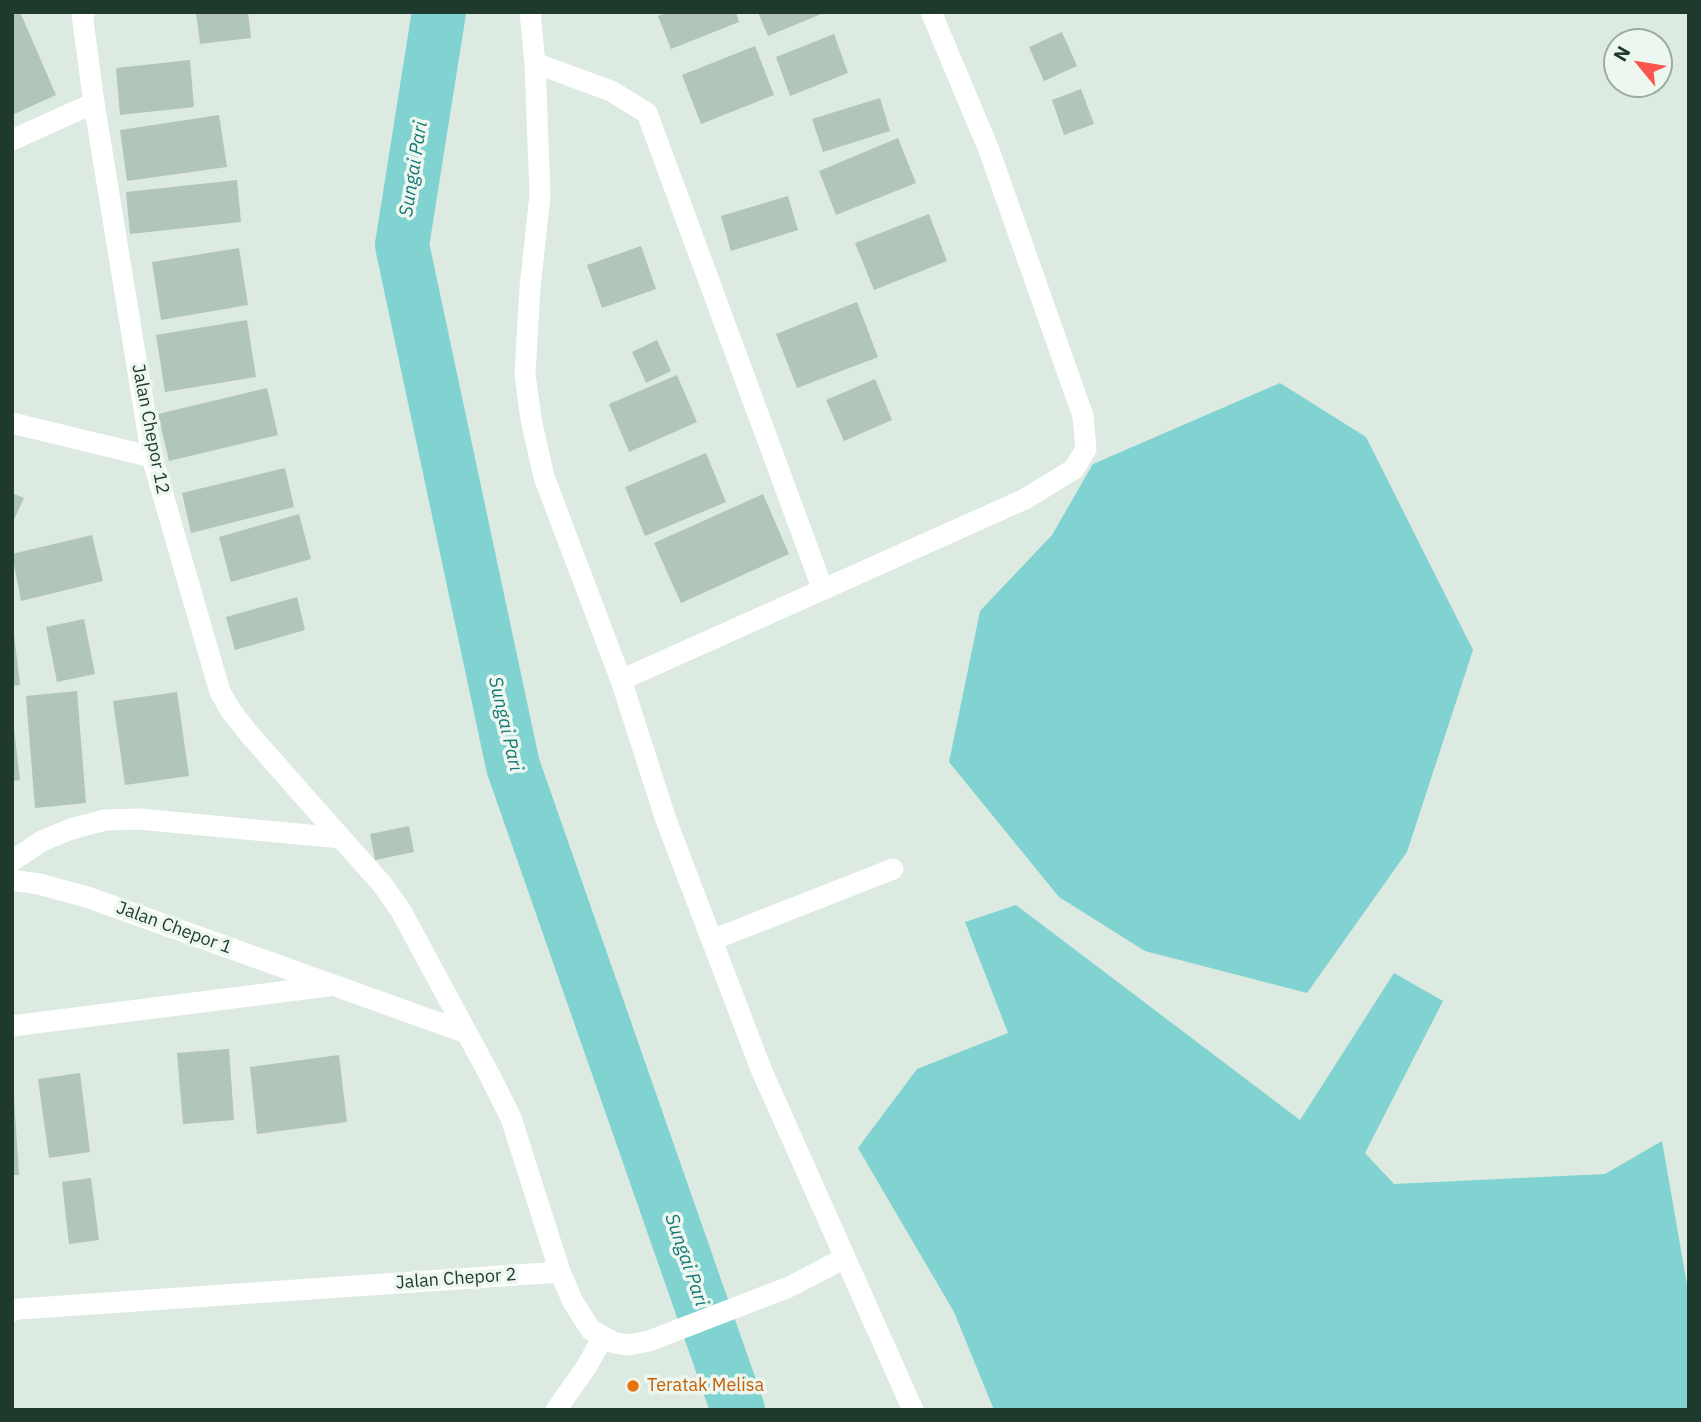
<!DOCTYPE html>
<html>
<head>
<meta charset="utf-8">
<style>
  body { margin:0 }
  #map { position:relative; width:1701px; height:1422px; overflow:hidden; background:#ddeae2; font-family:"IBM Plex Sans",sans-serif }
  canvas { display:block }
  .frame { position:absolute; inset:0; border:14px solid #1e3a2d; pointer-events:none }
  .north { position:absolute; left:1603px; top:28px; width:70px; height:70px; box-sizing:border-box; background:#edf7f0; border:2px solid #9aaba2; border-radius:50%; rotate:300deg; font-size:19px; font-weight:700; line-height:28px; text-align:center; color:#1e3a2d }
  .north::after { content:''; display:block; margin:auto; width:24px; height:32px; background:#f9574c; clip-path:polygon(50% 0,100% 100%,50% 72%,0 100%) }
</style>
</head>
<body>
<div id="map">
<canvas width="1701" height="1422"></canvas>
<div class="frame"></div>
<div class="north">N</div>
</div>
<script>
const ctx = document.querySelector('canvas').getContext('2d');
ctx.lineJoin = 'round';
function paint(path, color) {
  ctx.fillStyle = color;
  ctx.fill(path, 'evenodd');
}
function stroke(path, color, width, dash) {
  ctx.strokeStyle = color;
  ctx.lineWidth = width;
  ctx.lineCap = dash ? 'butt' : 'round';
  ctx.setLineDash(dash || []);
  ctx.stroke(path);
}
function write(font, color, halo, rows, align = 'center') {
  ctx.font = font + ' "IBM Plex Sans",sans-serif';
  ctx.lineWidth = 7;
  ctx.setLineDash([]);
  ctx.textBaseline = 'middle';
  ctx.strokeStyle = halo;
  ctx.fillStyle = color;
  for (const [text, x, y, turn = 0] of rows) {
    ctx.save();
    ctx.translate(x, y);
    ctx.rotate((+turn || 0) * Math.PI / 180);
    ctx.textAlign = isNaN(turn) ? turn : align;
    if (halo) ctx.strokeText(text, 0, 0);
    ctx.fillText(text, 0, 0);
    ctx.restore();
  }
}
paint(new Path2D(`
  M1280 383 1366 437 1473 650 1407 852 1307 993 1145 951 1059 897 949 762 980 611 1052 535 1093 464Z
  M1016 905 1300 1120 1394 973 1443 1001 1365 1153 1394 1184 1605 1174 1662 1141 1689 1296V1410H994L954 1312 858 1148 917 1069 1008 1033 965 922Z`), '#81d3d1');
stroke(new Path2D(`
  M439 12 402 245 513 766 738 1410`), '#81d3d1', 54);
paint(new Path2D(`
  M12 12H20L56 95 12 115Z
  M196 12H248L251 38 200 44Z
  M669 12H736L739 22 671 49 658 16Z
  M758 12H826L768 36Z
  M1062 32 1077 66 1044 81 1029 47Z
  M834 34 848 73 790 96 776 57Z
  M755 46 774 95 701 124 682 75Z
  M190 60 194 107 120 115 116 68Z
  M1081 89 1094 124 1064 135 1052 100Z
  M880 98 890 131 823 152 812 119Z
  M219 115 227 167 127 181 120 130Z
  M898 138 916 183 836 215 819 171Z
  M237 180 241 222 130 234 126 192Z
  M788 196 798 230 731 251 721 216Z
  M929 214 947 261 874 290 855 243Z
  M641 246 656 289 602 308 587 265Z
  M239 248 248 305 161 320 152 262Z
  M857 302 878 357 797 388 776 334Z
  M247 320 256 377 165 392 156 335Z
  M657 340 671 371 646 383 632 352Z
  M677 375 697 422 629 452 609 404Z
  M875 379 892 420 844 441 826 400Z
  M267 388 278 435 169 461 158 414Z
  M706 453 726 502 645 536 625 487Z
  M285 468 294 507 191 533 182 493Z
  M12 493 24 498 12 524Z
  M763 494 789 554 681 603 654 543Z
  M299 514 311 559 231 582 219 537Z
  M92 535 103 581 21 601 12 554Z
  M297 597 305 630 235 650 226 617Z
  M84 619 95 674 57 682 46 627Z
  M12 634H14L20 685 12 686Z
  M77 691 86 803 35 808 26 696Z
  M177 692 189 776 125 785 113 701Z
  M14 729 20 780 12 781V730Z
  M409 826 414 852 375 860 370 834Z
  M229 1049 234 1120 183 1124 177 1053Z
  M339 1055 347 1122 257 1134 250 1067Z
  M80 1073 90 1152 49 1158 38 1079Z
  M12 1098H14L19 1175H12Z
  M91 1178 99 1240 69 1244 62 1182Z`), '#b2c5ba');
stroke(new Path2D(`
  M530 12 535 63 540 195 530 288 525 374 531 419 544 477 621 680 666 820 761 1069 913 1410
  M535 63 611 91 647 113 823 590
  M12 140 94 103
  M12 423 152 457
  M621 680 1025 499 1074 469 1086 449 1083 416 989 150 931 12
  M341 838 382 884 401 911 489 1074 511 1118 560 1272 573 1302 591 1330 615 1343 629 1345 649 1341 789 1287 845 1258
  M12 880 39 884 87 897 467 1033
  M712 940 893 869
  M12 1026 328 986
  M12 1311 19 1309 560 1272
  M556 1410 587 1366 603 1337`), '#fff', 21);
stroke(new Path2D(`
  M85 12 82 14 94 103 152 457 220 692 231 711 250 735 341 838
  M12 861 42 841 71 829 105 820 139 819 341 838`), '#fff', 21);
for (const [x, y, r, color] of [
  [633,1386,7,"#e8710a"]
]) {
  const dot = new Path2D();
  dot.arc(x, y, r, 0, 2 * Math.PI);
  ctx.fillStyle = color;
  ctx.fill(dot);
  stroke(dot, '#edf7f0', 2.5);
}
write('18px', '#1e3a2d', '#edf7f0', [
  ["Jalan Chepor 12",150,429,79],
  ["Jalan Chepor 1",174,928,20],
  ["Jalan Chepor 2",456,1279,-4]
]);
write('18px', '#c56008', '#edf7f0', [
  ["Teratak Melisa",647,1386]
], 'left');
write('italic 19px', '#167877', '#edf7f0', [
  ["Sungai Pari",414,169,-81],
  ["Sungai Pari",505,724,77],
  ["Sungai Pari",686,1260,71]
]);
</script>
</body>
</html>
